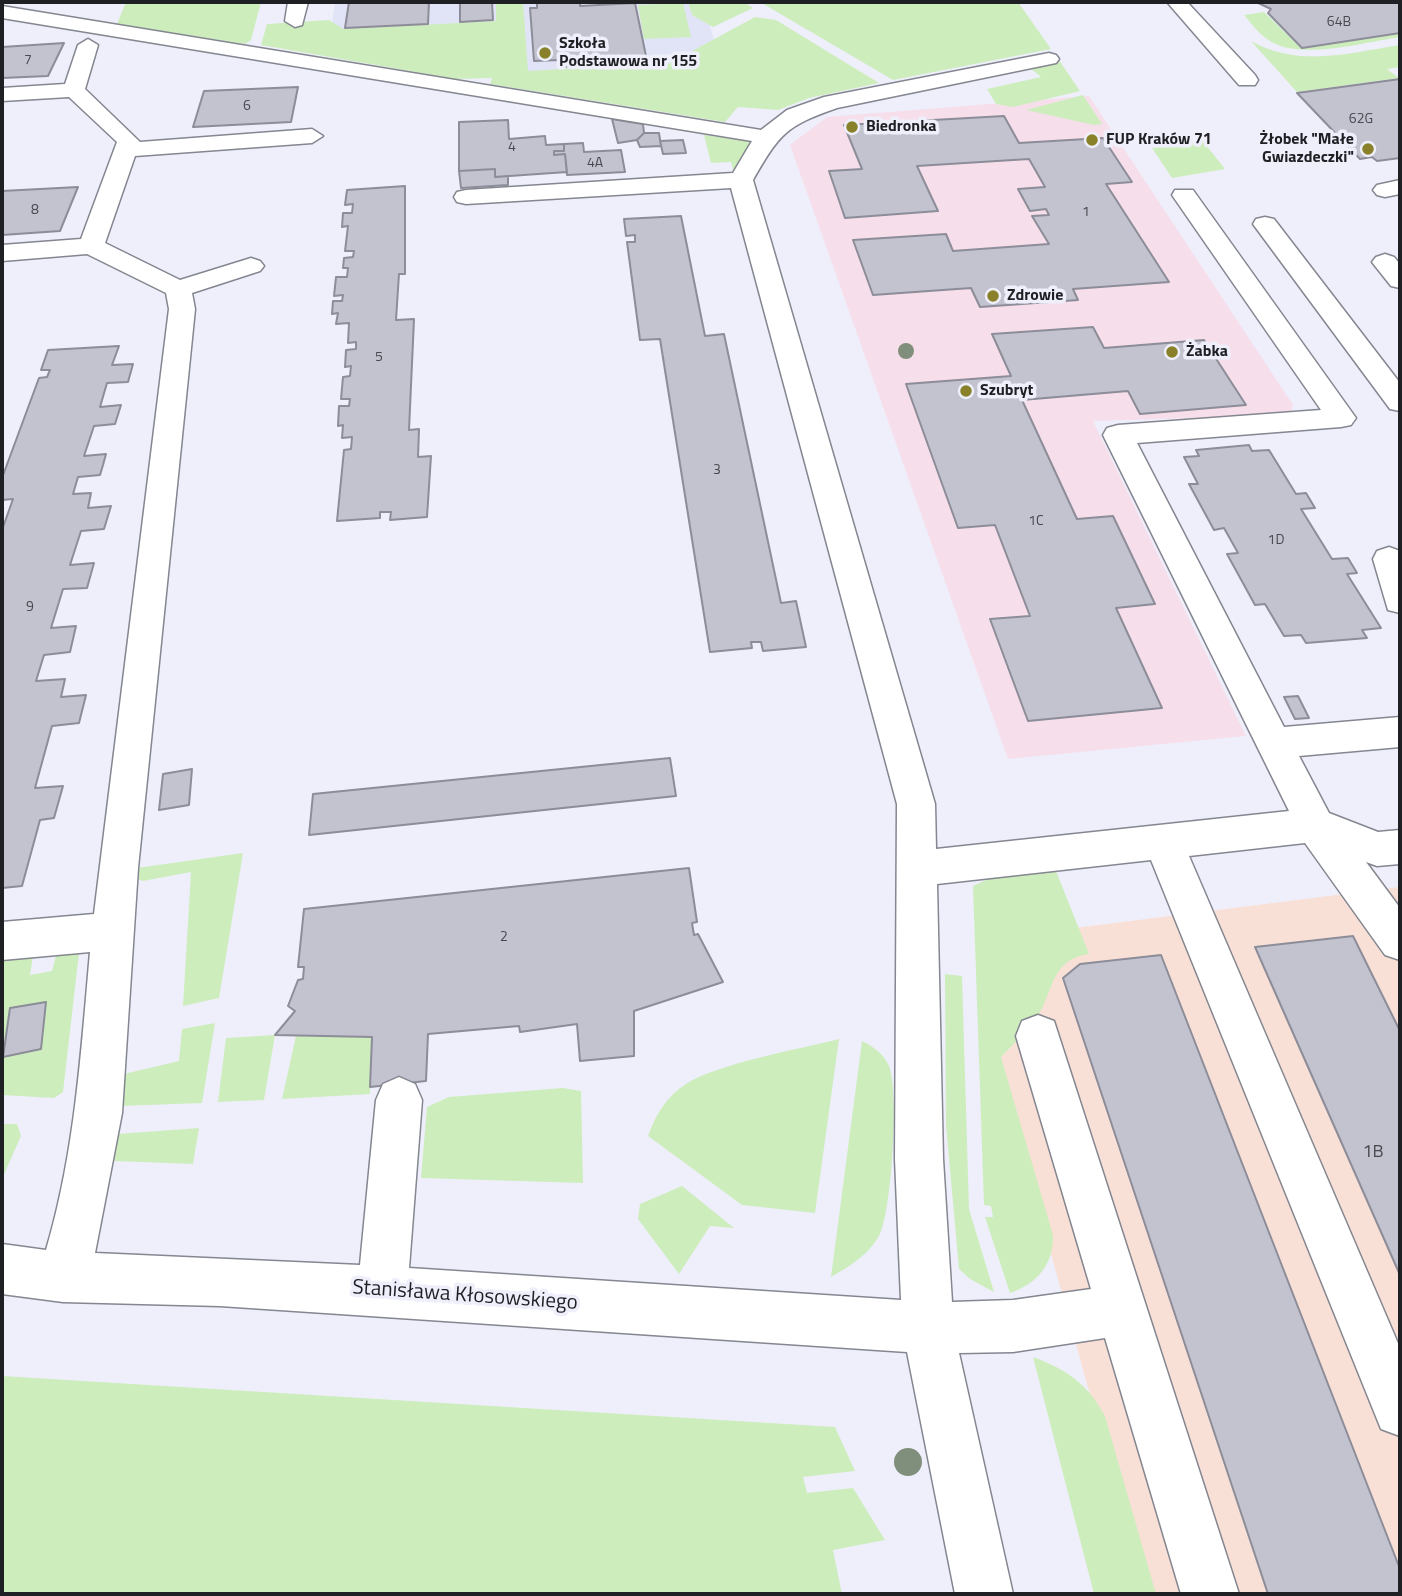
<!DOCTYPE html>
<html>
<head>
<meta charset="utf-8">
<style>
  body { margin:0 }
  #map { position:relative; width:1402px; height:1596px; overflow:hidden; background:#eeeffb; font-family:"Titillium Web",sans-serif }
  canvas { display:block }
  .frame { position:absolute; inset:0; border:4px solid #1f2024; pointer-events:none }
</style>
</head>
<body>
<div id="map">
<canvas width="1402" height="1596"></canvas>
<div class="frame"></div>
</div>
<script>
const ctx = document.querySelector('canvas').getContext('2d');
ctx.lineJoin = 'round';
function paint(path, color) {
  ctx.fillStyle = color;
  ctx.fill(path, 'evenodd');
}
function stroke(path, color, width, dash) {
  ctx.strokeStyle = color;
  ctx.lineWidth = width;
  ctx.lineCap = dash ? 'butt' : 'round';
  ctx.setLineDash(dash || []);
  ctx.stroke(path);
}
function write(font, color, halo, rows, align = 'center') {
  ctx.font = font + ' "Titillium Web",sans-serif';
  ctx.lineWidth = 7;
  ctx.setLineDash([]);
  ctx.textBaseline = 'middle';
  ctx.strokeStyle = halo;
  ctx.fillStyle = color;
  for (const [text, x, y, turn = 0] of rows) {
    ctx.save();
    ctx.translate(x, y);
    ctx.rotate((+turn || 0) * Math.PI / 180);
    ctx.textAlign = isNaN(turn) ? turn : align;
    if (halo) ctx.strokeText(text, 0, 0);
    ctx.fillText(text, 0, 0);
    ctx.restore();
  }
}
paint(new Path2D(`
  M1089 96 1293 405 1290 415 1093 421 1246 736 1008 759 790 145 827 117Z`), '#f6dfeb');
paint(new Path2D(`
  M1400 887V1594H1145L996 1055 1067 929Z`), '#f9e0d7');
paint(new Path2D(`
  M335 2H703L720 61 723 101 495 77 329 44Z`), '#e1e4f7');
paint(new Path2D(`
  M126 2H261L251 40 245 44 117 24Z
  M496 2H523L528 71 644 64 659 69 755 17 776 20 879 83 809 98 778 110 738 107 725 122 490 84 492 78 456 79 261 45 267 24 329 20 343 29 496 21Z
  M688 2H744L753 8 713 27 692 15Z
  M760 2H1018L1051 49 893 80Z
  M683 3 691 37 644 39 638 5Z
  M1264 12 1301 48 1400 34V37C1365 42 1297 62 1267 39 1258 33 1251 23 1244 15Z
  M1251 41C1299 68 1349 53 1400 45V67L1387 69 1399 78 1297 92Z
  M1054 53 1080 91 1013 107 996 104 987 89 1041 77 1030 68 1055 64 1046 55Z
  M1083 95 1102 124 1094 125 1026 110Z
  M704 135 752 141 734 173 731 162 711 163Z
  M1202 140 1225 169 1172 178 1152 148Z
  M243 853 219 998 183 1006 191 872 143 881 135 878 137 868Z
  M1056 871 1089 954C1054 959 1054 985 1041 1010 1032 1027 1014 1043 1001 1057L1053 1235C1054 1264 1037 1284 1010 1293L985 1217H993L991 1206 984 1205 973 886 988 879Z
  M58 948 79 953 63 1092 54 1098 2 1095V953L34 950 30 975 52 971Z
  M945 974 962 976 969 1209 994 1292 970 1279 959 1269 946 1125Z
  M215 1023 202 1103 121 1106 124 1074 179 1061 182 1029Z
  M275 1035 264 1100 218 1102 226 1038Z
  M296 1036 372 1037 370 1094 282 1099Z
  M839 1039 815 1213 742 1205 648 1136C656 1114 666 1097 686 1084 716 1064 800 1049 839 1039Z
  M862 1041C874 1047 884 1054 889 1066 899 1089 892 1213 879 1236 868 1255 850 1266 831 1277Z
  M563 1088 581 1091 583 1183 421 1178 427 1107 449 1097Z
  M2 1124H17L21 1136 2 1179Z
  M199 1128 193 1164 114 1161 117 1134Z
  M682 1186 734 1228 710 1226 679 1274 638 1219 640 1204Z
  M1033 1357C1066 1369 1088 1384 1105 1416L1156 1594H1094Z
  M2 1376 835 1427 855 1471 803 1477 807 1493 853 1488 885 1540 833 1550 842 1594H2Z`), '#ceedbd');
const building = new Path2D(`
  M349 2H429L428 24 345 28Z
  M460 2H492L493 20 460 22Z
  M526 2H580V6L635 3 646 56 596 59 597 65 560 67 559 60 534 61 530 8H537V3Z
  M1256 2H1400V33L1302 48 1268 13 1271 9Z
  M64 43 48 76 2 78V47Z
  M1400 79V158L1377 161 1372 157 1360 159 1297 93Z
  M298 87 291 122 193 127 204 91Z
  M1004 116 1019 143 1103 138 1132 182 1106 184 1169 282 1073 289 1078 300 980 307 971 288 873 295 853 240 946 234 953 251 1049 244 1032 216 1049 215 1046 209 1030 211 1018 189 1045 187 1029 159 917 166 938 211 845 218 829 171 862 169 844 125Z
  M612 119 643 124 644 133 637 140 618 143Z
  M508 120 509 139 545 136 546 145 564 144V151H554V155L565 154 567 172 495 177V169L459 171V122Z
  M644 133H659L661 146 640 147 637 140Z
  M683 140 686 153 663 154 660 141Z
  M583 143 584 152 621 150 625 172 567 175 565 154 554 155V151H564V144Z
  M495 169V177L508 176V185L461 188 459 171Z
  M405 186V274H399L396 320 414 319 409 430 419 429 418 457 431 456 427 517 390 520 391 512H380V518L337 521 344 450 351 449 352 437 342 438 343 425 338 426 339 406H349L350 399H341L343 377 350 376 351 366 345 367 346 350 356 349V342L348 343 349 323 336 324 338 313 332 314 333 301H342L343 295 334 296 336 277H347L348 268H343L344 258 353 257 354 251H345L348 226 342 227 343 213H352L353 204 345 205 347 190Z
  M78 187 60 231 2 235V191Z
  M681 216 705 336 724 334 781 603 796 601 806 647 763 651 761 642H751L752 648 710 652 660 339 640 340 627 242H635V235L626 236 624 219Z
  M1093 327 1104 348 1204 340 1246 405 1140 414 1128 391 1022 400 1077 519 1113 516 1155 604 1116 608 1162 708 1028 721 990 619 1030 616 995 525 958 528 906 384 1011 376 992 334Z
  M119 346 112 365 133 364 128 382 107 383 100 407 121 405 115 424 94 426 84 456 106 454 103 465 100 475 78 477 73 494 91 493 88 508 111 506 104 529 81 531 70 565 94 563 87 588 63 589 51 628 76 626 70 652 44 655 36 681 65 679 61 697 86 695 79 723 52 726 35 788 63 786 54 818 40 820 22 886 2 888V530L13 499 2 500V478L39 378 47 377 50 370H41L48 350Z
  M1249 445 1252 451 1269 450 1296 494 1306 493 1315 508 1301 509 1332 559 1348 558 1357 573 1347 574 1381 628 1362 630 1367 638 1306 643 1301 635 1284 636 1265 604 1255 605 1227 554 1238 553 1224 528 1214 530 1189 484H1198L1184 457 1199 456 1196 450Z
  M1298 696 1309 718 1295 719 1284 697Z
  M670 758 676 796 309 835 313 794Z
  M192 769 189 805 159 810 163 774Z
  M689 868 697 922 692 923 694 935 698 934 723 982 634 1011V1056L580 1061 577 1024 520 1032 519 1026 428 1034 426 1081 370 1087 372 1037 275 1035 295 1011 288 1006 298 980 303 979 304 967H298L304 909Z
  M1353 936 1400 1031V1275L1255 947Z
  M1161 955 1400 1569V1594H1268L1063 978 1080 964Z
  M46 1002 41 1049 3 1057 10 1008Z`);
paint(building, '#c2c3cf');
stroke(building, '#8c8d98', 2);
const minor = new Path2D(`
  M288 2H308L302 25 295 27 285 21Z
  M1167 2H1187L1255 75 1258 80 1255 85H1239Z
  M2 6 761 130 787 110 824 97 1049 53 1056 55 1059 59 1056 63 837 108C786 126 780 133 753 180L935 804 936 849 1289 811 1103 435 1107 428 1118 425 1321 410 1172 195 1175 190H1193L1356 418 1351 425 1341 427 1137 443 1284 727 1400 717V747L1299 756 1329 813 1378 832 1400 830V864L1377 866 1366 862 1400 908V960L1385 955 1305 843 1189 856 1400 1348V1436L1381 1429 1151 860 937 884 943 1159 952 1302 1013 1300 1091 1289 1016 1036 1022 1021 1038 1015 1054 1021 1239 1594H1181L1105 1338 1013 1352 959 1353 1013 1594H955L907 1352 220 1306 63 1302 2 1294V1244L46 1250C75 1153 81 1052 90 952L2 960V922L94 914 169 309 166 293 87 254 2 261V245L81 239 117 142 69 97 2 101V88L65 84 78 45 88 39 98 45 85 89 140 142 312 129 323 136 312 143 135 156 105 243 180 280 251 258 260 261 264 266 260 271 192 293 195 309 138 868 122 1113 95 1253 360 1265 376 1100 383 1084 399 1077 415 1084 422 1100 409 1268 901 1300 895 1159 897 804 731 188 466 204 457 202 454 197 457 192 466 190 733 173 752 141 2 18Z
  M1400 180V194L1385 197 1377 195 1373 190 1377 185Z
  M1265 217 1274 219 1400 383V411L1390 409 1253 224 1256 219Z
  M1385 254 1394 257 1400 264V288L1391 286 1372 262 1376 257Z
  M1389 547 1400 551V613L1388 610 1373 559 1377 551Z`);
stroke(minor, '#848690', 3);
paint(minor, '#fff');
ctx.fillStyle = '#808f7b';
for (const [x, y, r] of [
  [906,351,8],
  [908,1462,14]
]) {
  ctx.beginPath();
  ctx.arc(x, y, r, 0, 2 * Math.PI);
  ctx.fill();
}
for (const [x, y, r, color] of [
  [545,53,7,"#898129"],
  [852,127,7,"#898129"],
  [1092,140,7,"#898129"],
  [1368,149,7,"#898129"],
  [993,296,7,"#898129"],
  [1172,352,7,"#898129"],
  [966,391,7,"#898129"]
]) {
  const dot = new Path2D();
  dot.arc(x, y, r, 0, 2 * Math.PI);
  ctx.fillStyle = color;
  ctx.fill(dot);
  stroke(dot, '#eeeffb', 2.5);
}
write('14px', '#48494f', null, [
  ["64B",1339,23],
  ["7",28,61],
  ["6",247,107],
  ["62G",1361,120],
  ["4",512,148],
  ["4A",595,164],
  ["8",35,211],
  ["1",1086,213],
  ["5",379,358],
  ["3",717,471],
  ["1C",1036,522],
  ["1D",1276,541],
  ["9",30,608],
  ["2",504,938]
]);
write('bold 16px', '#1f2024', '#eeeffb', [
  ["Szkoła",559,44],
  ["Podstawowa nr 155",559,62],
  ["Biedronka",866,127],
  ["FUP Kraków 71",1106,140],
  ["Żłobek \"Małe",1354,140,"right"],
  ["Gwiazdeczki\"",1354,158,"right"],
  ["Zdrowie",1007,296],
  ["Żabka",1186,352],
  ["Szubryt",980,391]
], 'left');
write('18px', '#48494f', null, [
  ["1B",1373,1153]
]);
write('21px', '#1f2024', '#eeeffb', [
  ["Stanisława Kłosowskiego",465,1296,4]
]);
</script>
</body>
</html>
